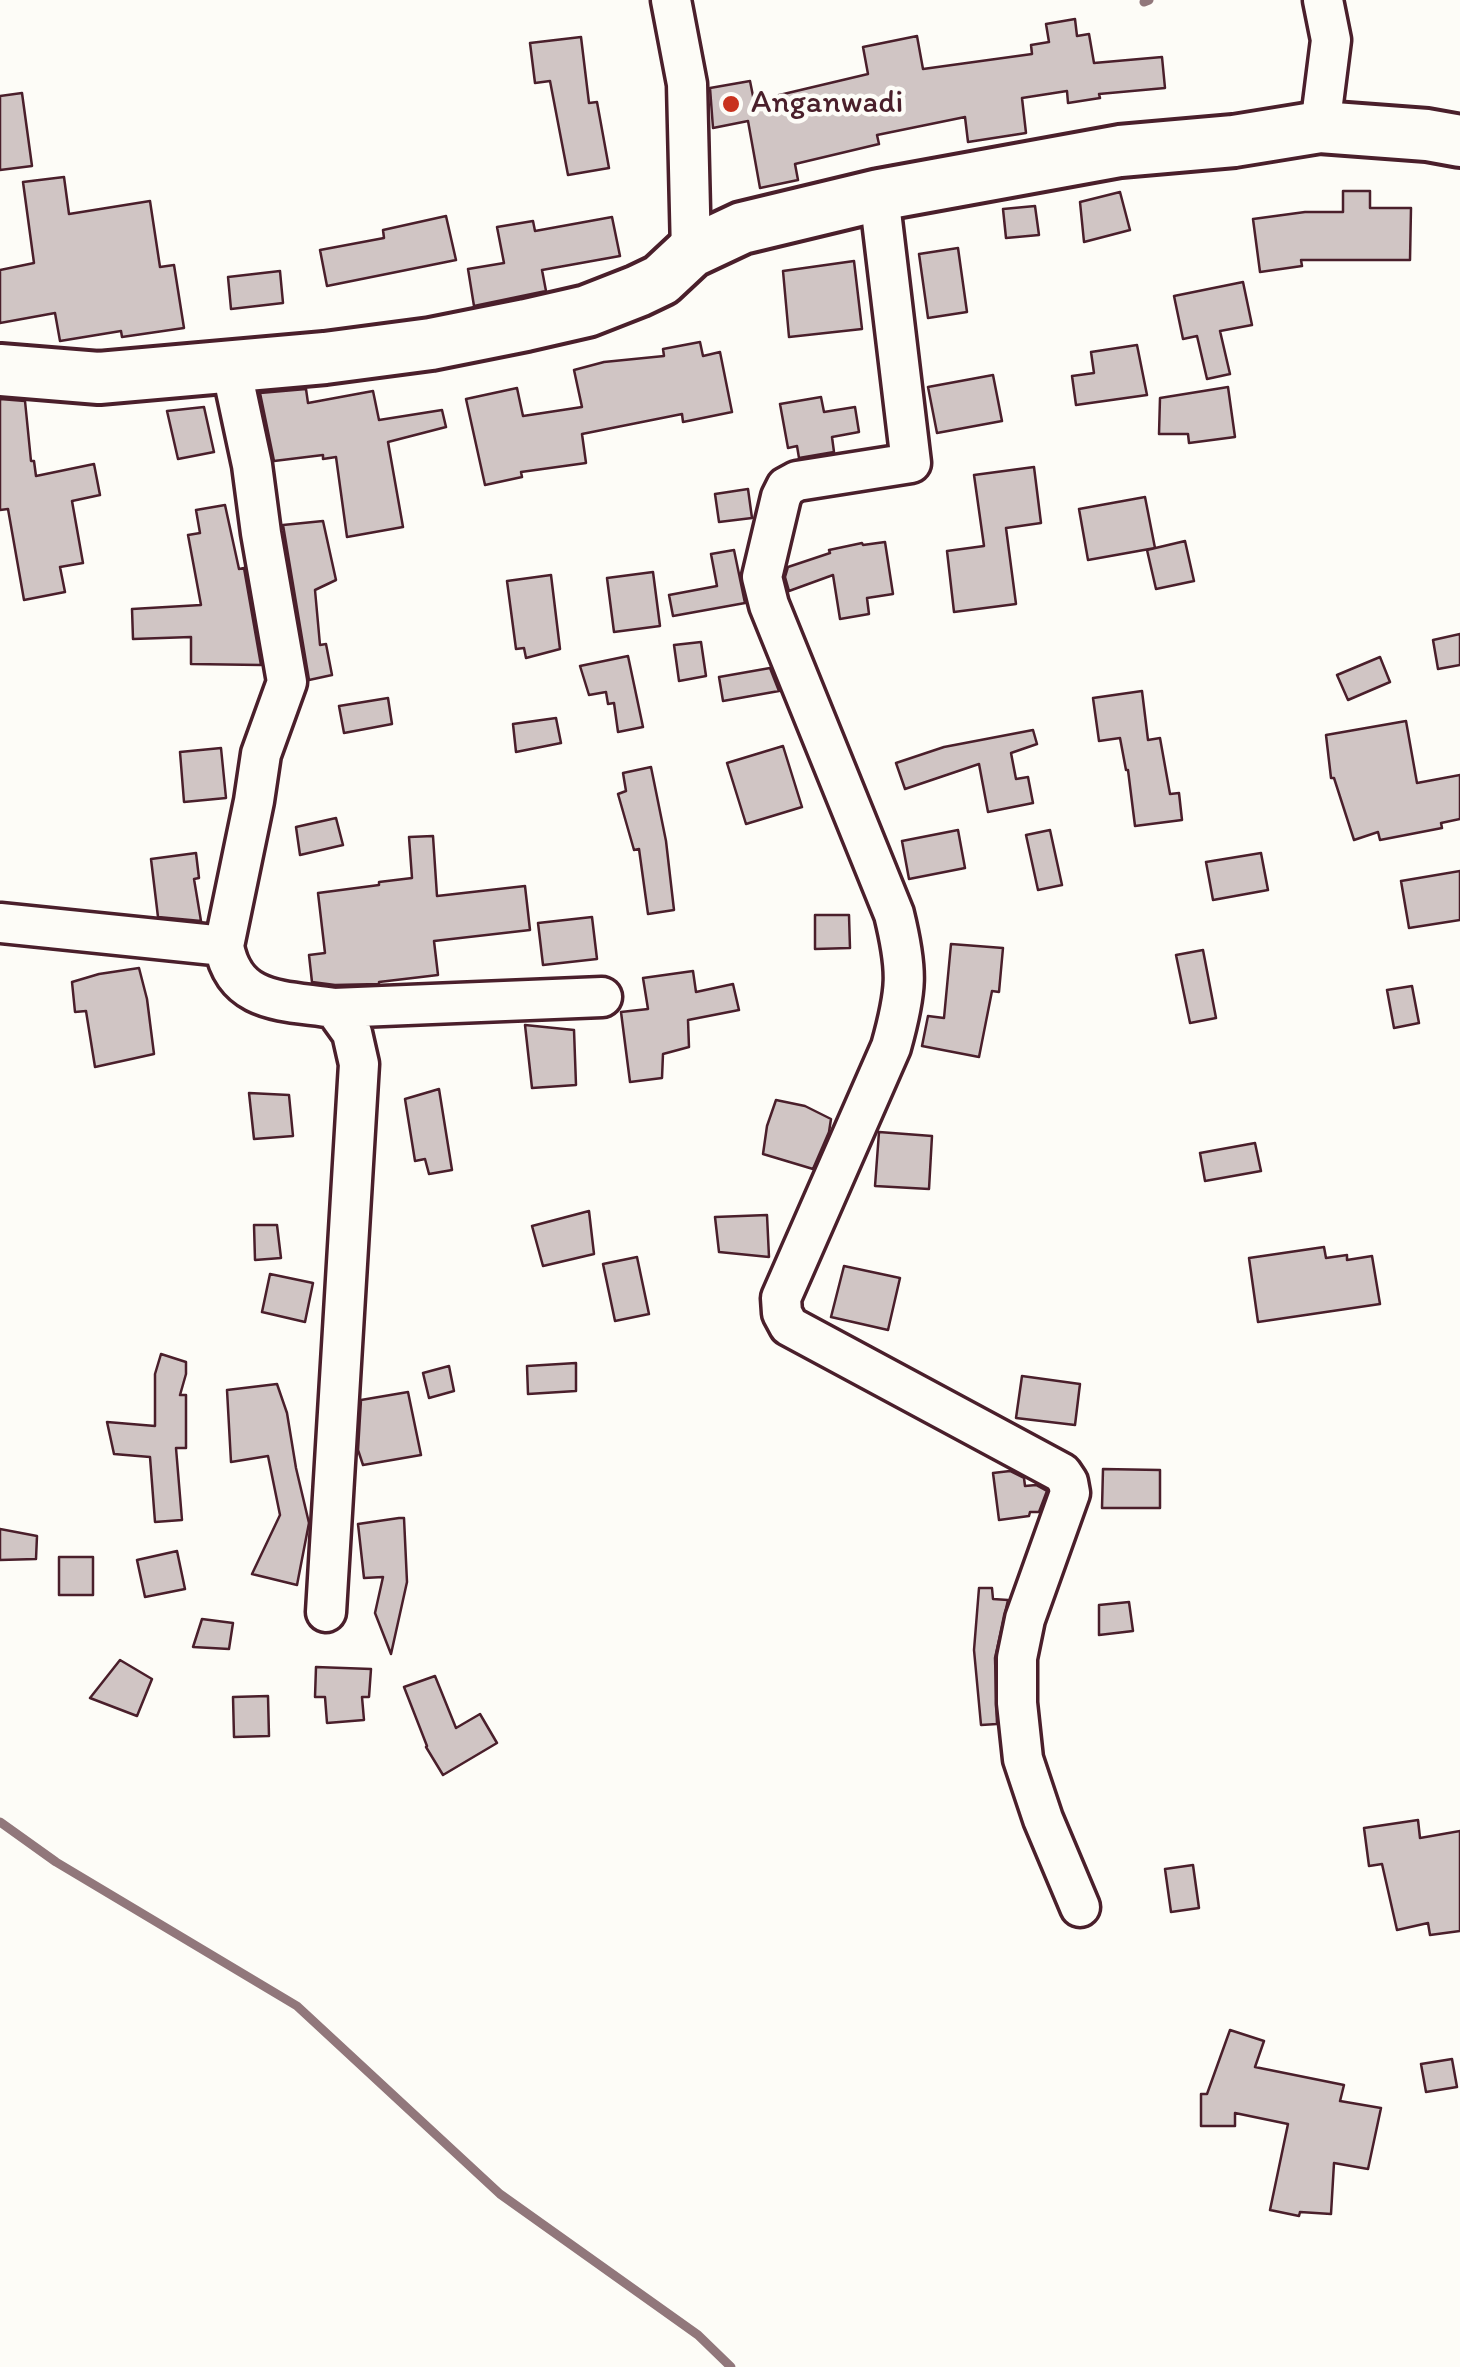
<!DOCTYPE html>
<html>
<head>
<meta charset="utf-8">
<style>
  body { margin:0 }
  canvas { display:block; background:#fdfcf7 }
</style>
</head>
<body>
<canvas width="1460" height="2367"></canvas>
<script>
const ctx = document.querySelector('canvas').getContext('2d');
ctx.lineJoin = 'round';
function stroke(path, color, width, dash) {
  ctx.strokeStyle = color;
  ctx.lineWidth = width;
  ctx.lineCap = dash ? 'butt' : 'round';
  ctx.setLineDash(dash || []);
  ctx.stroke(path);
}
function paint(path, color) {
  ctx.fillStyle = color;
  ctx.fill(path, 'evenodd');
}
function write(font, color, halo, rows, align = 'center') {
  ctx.font = font + ' Itim,sans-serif';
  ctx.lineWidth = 9;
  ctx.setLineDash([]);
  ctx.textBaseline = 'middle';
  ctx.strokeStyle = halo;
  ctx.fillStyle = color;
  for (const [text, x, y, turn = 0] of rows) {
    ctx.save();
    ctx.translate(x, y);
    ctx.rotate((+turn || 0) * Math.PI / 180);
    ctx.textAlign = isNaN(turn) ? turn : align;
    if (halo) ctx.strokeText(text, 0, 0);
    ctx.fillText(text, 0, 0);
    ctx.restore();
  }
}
stroke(new Path2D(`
  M1144 2 1149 0
  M0 1822 56 1862 297 2006 500 2194 698 2335 731 2367`), '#91777b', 9);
const building = new Path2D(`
  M1075 19 1077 36 1089 34 1094 63 1162 57 1165 88 1099 94 1100 98 1068 103 1067 91 1022 98 1026 133 968 142 965 117 877 135 879 144 795 164 798 180 760 188 748 121 713 128 710 88 750 81 754 101 868 74 863 47 917 36 923 69 1032 54 1031 45 1049 42 1046 24Z
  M581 37 589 103 597 102 609 168 568 175 550 81 535 83 530 43Z
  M22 93 32 166 0 170V96Z
  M64 177 69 214 150 201 160 267 174 265 184 328 122 337 121 331 60 341 55 313 0 323V270L34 263 23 182Z
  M1343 191H1370V208H1411L1410 260H1301L1302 266 1260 272 1253 219 1305 212H1343Z
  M1120 192 1130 230 1084 242 1080 202Z
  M1035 206 1039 235 1006 238 1003 209Z
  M446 216 456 260 327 286 320 250 384 238 383 230Z
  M612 217 620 256 542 270 546 291 474 306 468 269 504 263 497 227 533 221 535 231Z
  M958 248 967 312 928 318 919 254Z
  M854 261 862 329 789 337 783 271Z
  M280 271 283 303 231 309 228 277Z
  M1243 282 1252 325 1220 331 1230 374 1207 379 1197 336 1183 339 1174 296Z
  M700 342 703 356 720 352 732 412 683 422 682 414 582 434 586 463 521 472 522 477 485 485 466 399 517 388 523 416 582 407 574 370 604 362 664 356 663 349Z
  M1137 345 1147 395 1076 405 1072 376 1094 373 1091 352Z
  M993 375 1002 421 937 433 928 387Z
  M1228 387 1235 437 1189 443 1188 434H1159L1160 398Z
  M306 389 308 403 373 391 379 420 442 410 446 427 388 442 403 527 347 537 336 457 323 459V455L274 461 260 393Z
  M821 397 824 412 855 407 859 432 832 437 834 452 799 458 797 446 788 448 780 404Z
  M0 399 25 401 31 461H34L36 476 94 464 100 495 72 501 83 563 60 567 65 592 24 600 8 509 0 510Z
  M204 407 214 452 178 459 167 411Z
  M1034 467 1041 523 1006 528 1016 604 954 612 947 551 984 546 974 475Z
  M748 489 752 518 719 522 715 494Z
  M1145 497 1155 548 1088 560 1079 509Z
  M225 505 239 569 244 568 261 665 191 664V637L133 639 132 609 201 605 188 535 200 533 196 510Z
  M323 521 336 580 315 590 320 645 326 644 332 675 309 680 283 525Z
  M1185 541 1194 581 1156 589 1147 550Z
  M885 542 893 594 867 598 869 614 840 619 833 575 789 591 785 577 788 567 830 553 829 550 862 543 863 545Z
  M734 550 745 603 673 616 669 595 717 586 711 554Z
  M653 572 660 626 614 632 607 578Z
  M551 575 560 649 526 658 524 648 516 649 507 581Z
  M1460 634V665L1438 669 1433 640Z
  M701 642 706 676 679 681 674 645Z
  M628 656 643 727 618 732 614 703 608 704 606 692 589 695 580 666Z
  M1380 657 1390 682 1348 700 1337 675Z
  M770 668 779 691 723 701 719 677Z
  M1142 691 1148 740 1160 738 1170 794 1179 793 1182 820 1135 826 1128 770H1126L1120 738 1099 741 1093 698Z
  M388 698 392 724 344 733 339 706Z
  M556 718 561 743 516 752 513 724Z
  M1406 721 1417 783 1460 775V819L1441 823 1442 828 1380 840 1378 832 1354 840 1334 778H1331L1326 735Z
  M1033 730 1037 744 1011 753 1016 779 1028 777 1033 803 988 812 979 764 905 789 896 763 944 747Z
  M783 746 802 807 746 824 727 763Z
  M221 748 226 798 184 802 180 752Z
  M651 767 666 841 674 910 648 914 639 849 634 850 618 794 626 791 623 773Z
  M336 818 343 845 300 855 296 827Z
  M958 830 965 868 909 879 902 841Z
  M1050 830 1062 885 1038 890 1026 835Z
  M433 836 437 896 525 886 530 930 434 941 438 975 379 982V984L335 985 312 982 309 955 325 953 318 893 379 885V882L412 878 409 837Z
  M196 853 199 878 194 879 201 921 158 917 151 859Z
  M1261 853 1268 890 1213 900 1206 862Z
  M1460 871V920L1409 928 1401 881Z
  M815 915H849L850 948 815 949Z
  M592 917 597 959 543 965 538 923Z
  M951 944 1003 948 999 992 992 991 979 1057 922 1046 928 1016 944 1018Z
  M1203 950 1216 1018 1190 1023 1176 955Z
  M139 968 147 999 154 1054 95 1067 86 1011 75 1012 72 982 99 974Z
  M693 971 696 992 733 984 739 1010 688 1020 689 1047 663 1054 662 1078 630 1082 621 1012 648 1009 643 978Z
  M1412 986 1419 1023 1394 1028 1387 990Z
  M525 1025 574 1030 576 1085 532 1088Z
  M439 1089 452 1170 429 1174 425 1159 415 1161 405 1099Z
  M249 1093 289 1095 293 1136 254 1139Z
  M776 1100 805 1106 831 1119 829 1132 813 1169 763 1154 767 1126Z
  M879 1132 932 1136 929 1189 875 1186Z
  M1255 1143 1261 1171 1205 1181 1200 1153Z
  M589 1211 594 1254 543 1266 532 1226Z
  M767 1215 769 1257 719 1252 715 1217Z
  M254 1225H277L281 1258 255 1260Z
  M1324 1247 1326 1258 1347 1255V1260L1372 1256 1380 1304 1258 1322 1249 1258Z
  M637 1257 649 1314 615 1321 603 1264Z
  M844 1266 900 1278 888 1330 831 1317Z
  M270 1274 313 1283 305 1322 262 1312Z
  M161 1354 186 1362V1374L180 1395H186V1448H176L182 1520 155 1522 150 1457 114 1454 107 1422 155 1426V1374Z
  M576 1363V1391L528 1394 527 1366Z
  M449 1366 454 1391 429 1398 423 1373Z
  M1022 1376 1080 1384 1075 1425 1016 1418Z
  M277 1384 287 1413 296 1468 309 1523 297 1585 252 1574 280 1515 268 1456 231 1462 227 1390Z
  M408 1392 421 1455 363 1465 358 1450 361 1400Z
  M1103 1469 1160 1470V1508H1102Z
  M1010 1471 1024 1478 1025 1486 1036 1485 1047 1491 1039 1512H1030L1029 1516 999 1520 993 1473Z
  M399 1518H404L407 1582 391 1654 375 1613 383 1577 364 1578 358 1524Z
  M0 1529 37 1536 36 1559 0 1560Z
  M177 1551 185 1589 145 1597 137 1560Z
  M59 1557H93V1595H59Z
  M979 1588H992L993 1599 1008 1600 995 1658 997 1724 981 1725 974 1650Z
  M1129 1602 1133 1631 1099 1635V1605Z
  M202 1619 233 1623 229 1649 193 1647Z
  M120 1660 152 1679 137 1716 90 1698Z
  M316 1667 371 1669 369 1697H362L364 1720 327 1723 325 1697H315Z
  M435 1676 456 1728 480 1714 497 1743 443 1775 426 1747 427 1746 404 1687Z
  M268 1696 269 1736 234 1737 233 1697Z
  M1418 1820 1420 1838 1460 1831V1931L1430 1935 1428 1923 1397 1930 1382 1864 1369 1866 1364 1828Z
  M1193 1865 1199 1908 1171 1912 1165 1869Z
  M1230 2030 1264 2041 1255 2067 1344 2085 1340 2101 1381 2108 1368 2169 1334 2163 1331 2214 1300 2212 1299 2216 1270 2210 1288 2124 1235 2113V2126H1201V2094H1207Z
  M1452 2059 1457 2087 1426 2092 1421 2064Z`);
paint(building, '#d0c5c4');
stroke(building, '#4a1f2b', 2.5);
const minor = new Path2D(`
  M671 0 687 84 691 252
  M1320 127 1331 40 1323 0
  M879 195 911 463 797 481 786 487 781 497 762 577 769 605 894 914C908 971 907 990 891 1047L781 1298 782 1313 789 1326 1062 1473 1068 1482 1070 1493 1025 1619 1017 1658V1703L1023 1759 1043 1819 1080 1907
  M231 367 252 465 261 533 287 682 261 754 254 801 224 946C235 1005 284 1000 334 1008L352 1033 359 1064 326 1612
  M0 923 224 946
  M334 1008 602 997`);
const major = new Path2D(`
  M0 370 99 378 325 358 431 344 526 325 587 311 638 291 661 280 691 252 742 228 879 195 1120 151 1234 141 1320 127 1427 135 1460 141`);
stroke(minor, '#4a1f2b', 45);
stroke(major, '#4a1f2b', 58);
stroke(minor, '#fdfcf7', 38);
stroke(major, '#fdfcf7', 50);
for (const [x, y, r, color] of [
  [731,104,10,"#c8321e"]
]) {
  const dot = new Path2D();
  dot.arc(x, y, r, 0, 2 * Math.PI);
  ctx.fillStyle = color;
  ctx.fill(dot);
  stroke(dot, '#fdfcf7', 4);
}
write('32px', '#4a1f2b', '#fdfcf7', [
  ["Anganwadi",751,104]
], 'left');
</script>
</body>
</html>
